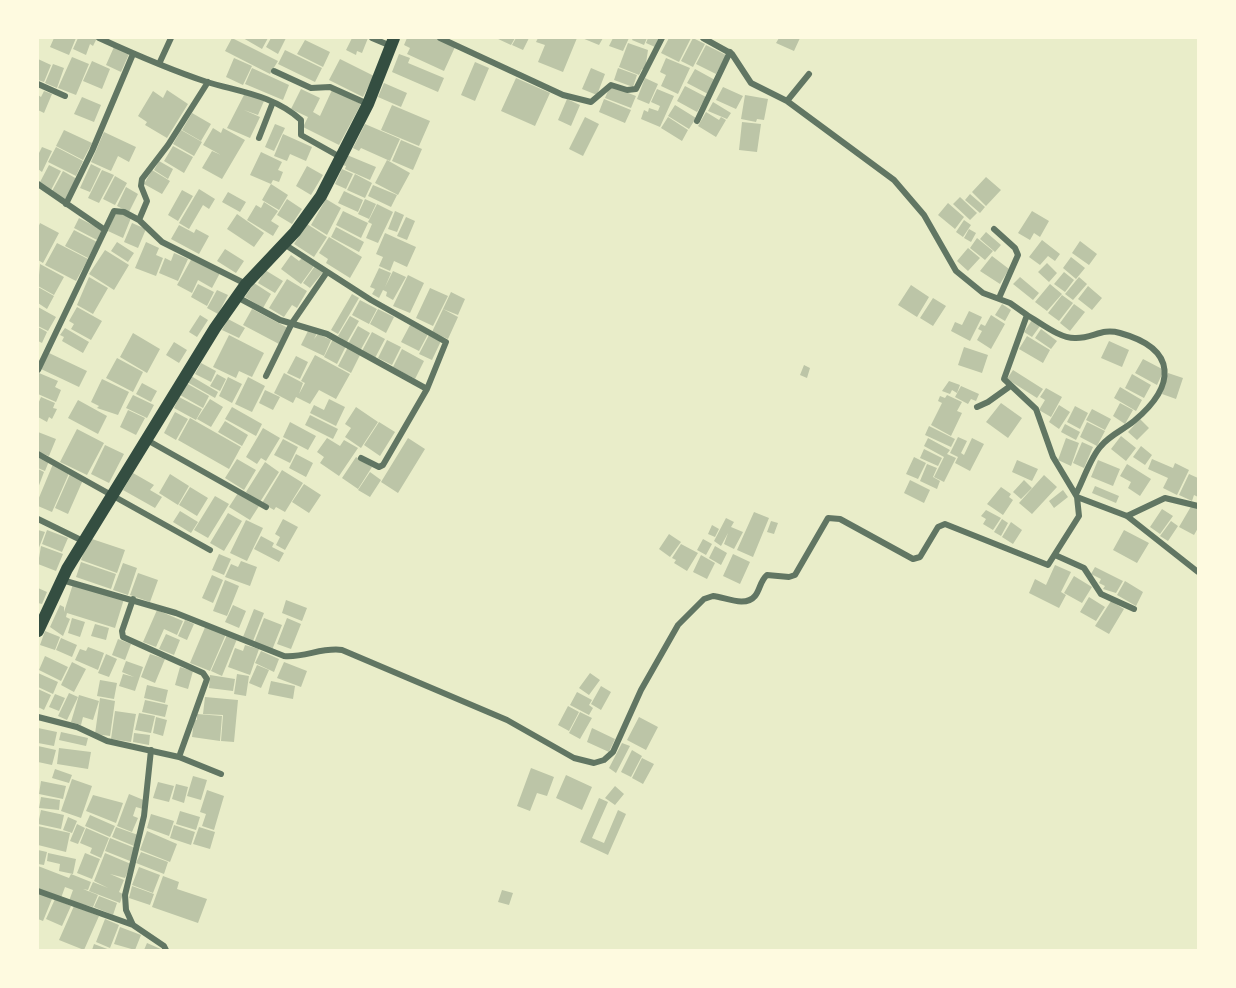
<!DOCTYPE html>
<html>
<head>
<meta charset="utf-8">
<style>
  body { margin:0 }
  #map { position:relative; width:1236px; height:988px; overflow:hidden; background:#e9edc9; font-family:Ubuntu,sans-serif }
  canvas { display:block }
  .frame { position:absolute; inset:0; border:39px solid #fefae0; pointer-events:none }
</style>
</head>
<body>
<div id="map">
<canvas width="1236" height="988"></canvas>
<div class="frame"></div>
</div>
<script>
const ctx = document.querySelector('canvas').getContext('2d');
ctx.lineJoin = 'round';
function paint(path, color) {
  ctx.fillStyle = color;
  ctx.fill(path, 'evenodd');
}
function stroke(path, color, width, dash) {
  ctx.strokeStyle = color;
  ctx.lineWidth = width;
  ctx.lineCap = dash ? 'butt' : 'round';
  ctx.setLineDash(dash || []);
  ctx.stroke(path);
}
paint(new Path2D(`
  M54 38H76L69 55 50 47Z
  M78 38H97L93 46 90 44 86 55 73 49Z
  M232 38 278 61 270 74 225 51Z
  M243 38H268L262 49Z
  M271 38H286L278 54 266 47Z
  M352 38H368L362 53 357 51 356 55 346 50Z
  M407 38H435L455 47 444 71 407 54 410 48 404 45Z
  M496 38H515L511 45Z
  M516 38H529L523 50 512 45Z
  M538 38H577L563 72 538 62 545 45 536 42Z
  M582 38H603L599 45Z
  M613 38H629L623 51 609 46Z
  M633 38H647L644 45 632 40Z
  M648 38H659L655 47 646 43Z
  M669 38H691L679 62 661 53Z
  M693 38 705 44 693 67 681 61Z
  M779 38H800L794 51 776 43Z
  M305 40 330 52 323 67 297 54Z
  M628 43 648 50 645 70 642 69 639 75 619 67Z
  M706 45 726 55 716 74 696 64Z
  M114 47 129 54 121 72 106 65Z
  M285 50 322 68 315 82 278 64Z
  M399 54 410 58 408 63 444 78 438 92 392 72Z
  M72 57 89 64 76 95 58 88Z
  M234 58 252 66 243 85 226 77Z
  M666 58 690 68 678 94 661 86 666 75 660 72Z
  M38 59 51 65 44 82 38 80Z
  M340 59 374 76 363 97 329 80Z
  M92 61 110 69 102 89 83 81Z
  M475 62 489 68 475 101 461 95Z
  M53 64 64 68 57 88 45 83Z
  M252 68 289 85 283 100 245 84Z
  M591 68 605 74 597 95 582 89Z
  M618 68 637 75 633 87 614 80Z
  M695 69 715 80 708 94 687 83Z
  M516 78 550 93 535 126 501 111Z
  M645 78 658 84 649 104 637 99Z
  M384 83 407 93 401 107 378 97Z
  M610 86 636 96 631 108 605 98Z
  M685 86 706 97 697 112 677 101Z
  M723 87 743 96 736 109 716 100Z
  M301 89 320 98 313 112 320 116 332 90 361 104 339 145 303 127 308 117 291 109Z
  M657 89 674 96 660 127 641 119 644 110 648 112 649 108 658 111 660 106 651 102Z
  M167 90 188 104 167 138 145 125 147 122 138 116 153 91 163 98Z
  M44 91 52 94 44 113 38 110V95L41 97Z
  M245 93 264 101 258 115 244 110 260 117 250 138 227 128Z
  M745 95 768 99 764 120 757 119 756 122 741 119Z
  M82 97 101 105 94 122 74 114Z
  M567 99 580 105 571 126 558 120Z
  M604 99 631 110 625 123 599 112Z
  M713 102 731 113 727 119 708 111Z
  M392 105 430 121 419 146 381 130Z
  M675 105 696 118 689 129 668 116Z
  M706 112 719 120 721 117 726 120 716 137 698 126Z
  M192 113 211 124 201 141 182 130Z
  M585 117 599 124 583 156 569 149Z
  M668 117 688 130 682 141 661 128Z
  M742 122 761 124 757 152 739 150Z
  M275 124 285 128 274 151 265 147Z
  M365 124 400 139 390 161 361 148 359 151 353 148Z
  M213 128 221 133 223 128 245 140 222 179 202 168 212 151 221 155 203 145Z
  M64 130 92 143 83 160 56 146Z
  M181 130 202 142 194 156 173 144Z
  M104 132 136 147 129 162 118 156 111 171 91 162Z
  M283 134 312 147 306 161 290 154 287 161 274 156Z
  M401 140 422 149 413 170 392 161Z
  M173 146 193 157 184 173 164 161Z
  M42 147 52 151 42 172 38 169V155Z
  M56 147 83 161 76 176 48 162Z
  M261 152 282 162 278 170 283 172 279 182 273 180 271 184 250 175Z
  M347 155 376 167 370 180 345 169 346 166 343 165Z
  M387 160 410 173 398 195 375 183Z
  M159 161 173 169 168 179 154 170Z
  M91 164 101 169 90 192 80 188Z
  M49 165 61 171 51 190 39 184Z
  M307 166 323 175 311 195 296 186Z
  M342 169 353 174 346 189 335 184Z
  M102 170 114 175 99 203 88 198Z
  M152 170 170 181 162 194 144 184Z
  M63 171 77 179 65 201 51 193Z
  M355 174 372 183 365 198 347 190Z
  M115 176 127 183 115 205 103 199Z
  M986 177 1001 190 986 206 972 192Z
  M271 184 288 195 279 210 262 200Z
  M373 185 397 195 391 207 368 196Z
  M126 187 138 194 129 212 117 206Z
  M199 189 215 199 209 209 203 205 189 229 179 223Z
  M182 190 193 196 178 221 168 215Z
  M344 191 363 200 358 212 338 203Z
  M228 192 246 202 240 212 222 202Z
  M970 194 985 207 980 213 965 200Z
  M960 197 977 213 970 220 953 204Z
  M287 199 302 209 292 224 277 215Z
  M326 199 341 208 327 235 311 225Z
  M365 199 376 204 369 219 358 214Z
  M264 202 278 211 271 221 279 226 273 236 247 220 256 205 261 208Z
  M948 203 964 217 955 229 938 215Z
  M377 204 393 212 378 243 366 238 372 224 368 222Z
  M343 211 368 223 361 238 336 225Z
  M395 211 404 215 397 232 388 229Z
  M1032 211 1049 221 1040 237 1034 233 1030 240 1018 233Z
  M116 212 131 218 123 238 108 231Z
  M237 214 264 233 254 247 227 229Z
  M406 217 415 221 407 240 397 236Z
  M79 218 102 230 97 240 74 228Z
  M964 220 971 225 963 237 956 232Z
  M40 223 59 233 43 263 38 260V228Z
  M132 223 146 229 138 248 124 242Z
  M307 224 327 237 314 257 294 244Z
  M179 225 194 233 196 229 209 236 199 254 171 239Z
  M336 227 364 242 359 252 331 237Z
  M969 229 976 233 971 242 964 238Z
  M74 230 97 242 88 258 65 246Z
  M986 232 1001 245 995 252 980 239Z
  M385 233 416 247 407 267 394 261 390 271 379 266 383 257 376 254Z
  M329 237 362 257 350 278 326 263 328 259 319 253Z
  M977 238 993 251 985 260 970 248Z
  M1042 240 1060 254 1055 261 1048 256 1040 265 1029 257Z
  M1080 241 1097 254 1089 265 1072 253Z
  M117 242 134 253 128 262 111 251Z
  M146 242 159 248 156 255 163 258 156 276 135 268Z
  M57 243 88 259 76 281 45 265Z
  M968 248 980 258 968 271 957 261Z
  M225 249 244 261 236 273 217 261Z
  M105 250 129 265 114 290 89 274Z
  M174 253 188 259 178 281 159 273 165 258 171 261Z
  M291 255 299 261 303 257 314 266 301 284 281 269Z
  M992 256 1009 269 1000 284 980 271Z
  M1071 257 1085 268 1076 279 1063 268Z
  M192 258 220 273 212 288 198 280 192 293 177 285Z
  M1047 263 1057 273 1049 282 1038 272Z
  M40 264 64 277 54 295 38 286Z
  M315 266 323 272 310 288 303 283Z
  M379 268 391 273 385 287 393 271 406 277 393 300 386 296 387 292 383 290 379 298 372 294 375 289 370 287Z
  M265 270 283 281 275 293 258 283Z
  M1064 272 1074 280 1065 292 1054 284Z
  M408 275 424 283 410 313 393 306Z
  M89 277 108 288 93 314 77 305Z
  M1020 277 1039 293 1033 300 1013 284Z
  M1079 277 1087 284 1073 300 1065 294Z
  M287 279 307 291 297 308 292 305 284 317 269 308Z
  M254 283 271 294 263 308 245 297Z
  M198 284 214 292 207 306 191 297Z
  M1050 284 1062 294 1047 311 1035 302Z
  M911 285 929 297 917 317 898 305Z
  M1088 286 1102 298 1092 310 1078 299Z
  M38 287 54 296 47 309 38 303Z
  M430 288 448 296 433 326 416 318Z
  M217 290 228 295 218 314 207 308Z
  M451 292 465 299 458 315 443 309Z
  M352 294 359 298 338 334 331 330Z
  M1062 295 1073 303 1059 321 1048 313Z
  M933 298 946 306 933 326 920 318Z
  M360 300 377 309 369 324 352 315Z
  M1002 304 1011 310 1005 321 995 315Z
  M1074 304 1085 312 1070 331 1060 323Z
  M38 307 56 317 48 331 38 326Z
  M77 307 102 321 91 340 71 329 74 324 69 321Z
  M252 309 288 328 279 344 243 325Z
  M378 309 394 317 386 333 370 324Z
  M443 309 458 317 448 339 432 332Z
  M969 311 982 317 970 341 951 331 955 322 962 325Z
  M200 315 208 320 197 337 189 332Z
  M991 315 1005 324 991 349 977 340 982 331 978 329 981 324 985 326Z
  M350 316 359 321 347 342 338 336Z
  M228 319 245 328 239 338 222 330Z
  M1032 320 1040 326 1032 337 1024 332Z
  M410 325 428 334 419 351 401 342Z
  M358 326 370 333 360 351 348 344Z
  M38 327 47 332 42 343 38 341Z
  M65 328 89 342 83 353 62 341 64 337 60 335Z
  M309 329 317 333 314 339 318 334 331 340 324 356 301 345Z
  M1041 329 1057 341 1051 349 1035 338Z
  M372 332 385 339 375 358 362 351Z
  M133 333 160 349 147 373 120 357Z
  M229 335 264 353 252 377 239 371 236 378 213 367Z
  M429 335 441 341 432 360 419 354Z
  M1027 336 1050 350 1043 363 1019 349Z
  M333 339 346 346 337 364 324 357Z
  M387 340 401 347 392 365 378 358Z
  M1109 341 1129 350 1122 367 1101 358Z
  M174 342 187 350 179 363 166 355Z
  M348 347 361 353 351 373 338 366Z
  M964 347 988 355 982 373 958 365Z
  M402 349 424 361 415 379 393 367Z
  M49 353 87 371 79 387 41 369Z
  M315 355 350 374 336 399 319 390 310 404 296 397 293 403 274 393 284 373 303 383 299 394 305 383 301 381Z
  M296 356 308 362 300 379 287 373Z
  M117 358 143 372 133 392 106 378Z
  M1143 359 1164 370 1157 385 1135 373Z
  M201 363 216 371 211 382 195 374Z
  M804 365 810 368 807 378 800 375Z
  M1013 370 1043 389 1037 398 1007 379Z
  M39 373 58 381 55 387 61 390 56 402 38 394Z
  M1168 373 1183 378 1176 399 1162 394Z
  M217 374 226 379 220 391 210 386Z
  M1132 374 1151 385 1144 398 1125 388Z
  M191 376 218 392 215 398 187 382Z
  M228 377 242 384 232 403 219 396Z
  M248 377 265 386 252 412 235 404Z
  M102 379 129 392 118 415 97 408 99 406 91 402Z
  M949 381 960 385 957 393 952 390 950 394 942 391Z
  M142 383 157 391 151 402 136 394Z
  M186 383 209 396 203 408 180 395Z
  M961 386 979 394 976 401 971 399 968 404 955 397Z
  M1120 387 1142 400 1136 411 1114 398Z
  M1046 388 1062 397 1051 417 1039 410 1045 400 1040 397Z
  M265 390 280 397 273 410 259 403Z
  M133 395 154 405 147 418 126 408Z
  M947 395 962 402 957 411 962 413 951 436 931 425 940 407 953 414 940 407 942 403 938 401 940 396 945 398Z
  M41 397 55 403 53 408 57 409 52 419 49 417 47 422 38 417V404Z
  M179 397 202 409 196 420 174 408Z
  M210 399 223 407 211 427 197 419Z
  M329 399 345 407 336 426 310 413 314 405 324 410Z
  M78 400 107 416 98 434 68 418Z
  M1001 403 1022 418 1008 438 986 422Z
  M1120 403 1133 410 1125 424 1113 416Z
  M1059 405 1070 412 1059 429 1049 422Z
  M1075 406 1088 413 1080 429 1067 422Z
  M232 407 262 424 256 436 225 419Z
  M356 407 378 422 361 448 345 437 351 428 345 424Z
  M1092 409 1111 419 1105 430 1086 420Z
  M128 410 145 418 136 435 120 427Z
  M175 412 188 419 176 440 164 433Z
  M310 415 338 429 333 439 305 425Z
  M190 418 241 447 229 469 178 440Z
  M1140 419 1149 428 1137 440 1128 432Z
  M225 421 248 435 242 446 218 432Z
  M290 422 316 436 308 450 283 437Z
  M379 422 395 432 380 456 364 445Z
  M1087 422 1105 431 1097 446 1080 437Z
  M1065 424 1080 432 1076 440 1061 432Z
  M929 426 955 439 951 447 925 435Z
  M263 428 280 438 266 461 261 458 257 464 246 457Z
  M77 429 104 443 87 475 60 462Z
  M38 432 56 439 49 456 38 452Z
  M1121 436 1136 448 1126 461 1111 449Z
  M958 437 967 441 961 453 964 455 972 438 984 444 970 471 955 463 958 457 950 453Z
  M327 438 340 446 344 440 358 448 339 476 320 463 324 457 317 452Z
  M408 438 425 449 398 493 381 482Z
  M928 438 950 450 947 454 956 458 944 482 934 477 944 457 924 446Z
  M1066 438 1079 443 1071 466 1058 460Z
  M283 439 298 447 290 463 274 455Z
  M1082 442 1093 447 1084 468 1073 463Z
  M105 445 124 454 109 483 91 474Z
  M1141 446 1152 455 1145 465 1133 457Z
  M924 449 942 458 938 466 920 458Z
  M296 454 313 463 306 477 289 468Z
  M38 456 49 461 45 471 38 468Z
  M356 457 372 467 358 489 342 478Z
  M914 457 926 463 918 479 906 474Z
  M237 459 256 470 244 490 225 478Z
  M1152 459 1173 468 1175 463 1189 470 1177 495 1163 488 1168 478 1148 469Z
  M1017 460 1038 469 1032 481 1012 472Z
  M1098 460 1120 469 1113 486 1091 477Z
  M265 462 279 472 260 502 246 492Z
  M53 464 70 471 52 512 38 506V500Z
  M927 464 937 468 933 477 940 481 937 489 920 481Z
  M1127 464 1151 479 1140 496 1128 488 1131 482 1120 476Z
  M38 469 44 472 38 488Z
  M282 470 303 483 285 512 276 507 274 510 262 503Z
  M370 472 381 480 370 497 358 490Z
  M133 473 154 485 150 490 162 497 155 508 123 490Z
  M70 474 83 480 68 514 55 508Z
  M170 474 189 486 178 505 159 493Z
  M1189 474 1198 478V497L1194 495 1192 501 1179 495Z
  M1044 475 1057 487 1032 514 1019 503Z
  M910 480 930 490 924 503 904 493Z
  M1024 480 1032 488 1021 499 1013 492Z
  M304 484 321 495 309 513 292 502Z
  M1095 486 1119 496 1116 503 1092 493Z
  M190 487 208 498 197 516 179 505Z
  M1001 487 1011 494 1009 497 1013 500 1003 515 987 504Z
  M1063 490 1068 497 1054 508 1049 501Z
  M238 493 259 506 250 520 229 507Z
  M215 496 229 504 208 538 194 530Z
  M1193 503 1198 507V528L1194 535 1179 527Z
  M1162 509 1173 516 1160 534 1150 527Z
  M986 510 1001 518 993 530 983 524 986 519 981 516Z
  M180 511 198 522 191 533 173 522Z
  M754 512 769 518 753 557 737 550Z
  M228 513 242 521 224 551 210 543Z
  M726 518 734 522 731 527 743 532 734 549 724 544 728 533 721 546 714 541Z
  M283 519 298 527 285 550 276 545 280 537 275 534Z
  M1002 519 1008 523 1001 536 994 532Z
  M246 520 263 528 247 561 230 553Z
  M771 521 778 523 774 534 767 532Z
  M1171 521 1178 526 1168 541 1160 536Z
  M1011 522 1022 530 1013 544 1002 537Z
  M712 525 719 529 715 537 708 534Z
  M38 530 45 532 38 550Z
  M47 530 68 538 62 552 42 544Z
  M1124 530 1149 543 1137 563 1113 550Z
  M669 534 681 542 670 557 659 549Z
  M261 536 274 543 272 547 284 553 279 562 254 549Z
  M89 538 125 550 117 573 81 560Z
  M703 539 712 544 706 555 697 550Z
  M681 544 698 553 687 571 674 563 676 560 672 558Z
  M41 546 63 554 56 571 38 564Z
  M715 546 727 553 721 565 709 558Z
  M219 554 231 559 224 575 212 570Z
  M733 554 750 562 740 584 723 576Z
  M701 555 715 563 707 579 693 572Z
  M241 561 257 567 250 586 225 577 231 564 238 567Z
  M81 562 116 574 111 589 76 577Z
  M123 563 137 568 128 595 113 590Z
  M1055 565 1071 572 1061 592 1066 595 1059 608 1029 593 1035 579 1046 585Z
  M1095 567 1123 581 1116 593 1103 589 1105 586 1099 583 1101 579 1091 574Z
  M138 573 158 580 150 602 130 595Z
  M212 575 223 580 213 603 202 598Z
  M1074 576 1092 587 1082 603 1064 593Z
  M225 580 239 586 227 616 213 611Z
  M1125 581 1143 592 1136 606 1117 595Z
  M73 584 124 599 115 628 67 613 66 617 70 619 63 636 50 627 60 605 64 607V612Z
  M38 588 47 592 42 604 38 603Z
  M1089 597 1105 607 1096 621 1080 612Z
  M286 600 307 608 302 621 282 613Z
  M1111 601 1124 609 1109 634 1095 626Z
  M233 605 246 611 239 628 225 622Z
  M254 609 264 613 253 641 243 637Z
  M157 610 183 621 177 635 164 629 156 647 143 642Z
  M72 618 85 622 80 637 68 633Z
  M264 618 282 625 272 650 254 643Z
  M287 618 301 624 291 649 277 644Z
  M185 620 194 624 187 640 178 636Z
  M95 624 109 628 106 640 91 636Z
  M206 625 226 634 210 671 190 663Z
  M45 631 60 637 55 650 40 645Z
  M166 634 180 640 174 655 159 649Z
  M227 635 237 639 222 676 211 671Z
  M61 638 77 645 72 657 56 650Z
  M118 639 131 644 125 660 112 655Z
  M245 645 259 649 250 675 228 667 235 648 243 651Z
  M88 647 104 653 98 670 75 660 80 649 86 651Z
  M261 651 279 659 274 672 255 663Z
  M106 654 117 659 109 677 98 673Z
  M150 654 165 659 155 683 141 677Z
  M45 656 68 667 61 681 39 670Z
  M126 661 143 667 135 691 119 686 123 674 134 677 122 672Z
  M72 662 86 669 74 692 61 685Z
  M284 662 307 671 301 687 277 678Z
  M257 665 269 670 261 688 249 683Z
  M180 667 193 671 188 689 175 685Z
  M38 673 58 682 53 694 38 687Z
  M590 673 600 680 589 695 579 688Z
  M237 674 249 676 246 696 234 694Z
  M210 675 235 679 233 691 209 688Z
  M100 680 117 683 114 699 97 696Z
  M271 681 295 686 293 699 268 694Z
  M147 685 168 690 165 703 144 698Z
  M601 686 611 692 601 710 591 704Z
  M38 689 51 695 44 710 38 707Z
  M577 692 592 700 589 705 593 708 589 715 570 705Z
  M69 693 78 697 67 720 58 716Z
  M55 694 65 698 59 711 49 707Z
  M79 695 99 701 93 720 83 717 81 725 71 722Z
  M205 697 238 700 234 742 221 741 223 715 203 714Z
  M100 698 115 701 110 736 95 734Z
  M145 700 168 705 165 717 142 712Z
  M568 706 579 712 569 731 558 725Z
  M115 711 136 714 131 742 111 739Z
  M580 712 592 718 580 739 569 733Z
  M139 713 155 716 151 733 135 730Z
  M197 714 222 716 220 741 192 737 194 719 197 720Z
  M156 717 167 720 163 736 153 733Z
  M639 717 658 727 646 750 627 740Z
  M38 728 57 732 54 746 38 743Z
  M592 728 615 739 609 752 587 742Z
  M61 732 88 738 86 746 59 740Z
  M134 733 150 735 149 745 133 742Z
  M622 743 630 746 616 773 609 768Z
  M38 746 56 750 52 765 38 762Z
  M59 748 91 752 88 769 57 764Z
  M632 750 642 756 631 777 621 772Z
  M642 758 654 764 643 784 632 778Z
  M531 768 554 777 547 796 537 793 530 811 517 806Z
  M55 769 72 775 69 783 52 778Z
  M566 775 592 787 582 810 556 798Z
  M193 776 207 780 201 800 187 796Z
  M72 779 92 786 81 818 61 811Z
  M41 781 66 786 63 799 39 794Z
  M158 782 174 786 169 802 153 798Z
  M176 784 188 787 184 803 172 799Z
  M615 786 624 794 615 805 605 798Z
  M207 790 224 796 214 830 202 826 206 814 200 812Z
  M129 794 146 801 143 809 136 807 133 816 138 818 132 832 117 826Z
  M93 795 123 803 116 823 86 811Z
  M41 797 60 800 59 810 39 808Z
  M599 798 608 802 592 838 604 843 618 810 626 814 608 855 580 842Z
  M41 810 64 815 61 829 38 824Z
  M180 811 200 817 196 830 176 824Z
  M151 814 174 821 169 836 147 828Z
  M90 815 115 826 110 837 85 826Z
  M68 817 77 821 72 833 63 830Z
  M77 824 85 828 78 844 70 841Z
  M174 825 195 832 191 845 170 838Z
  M38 826 70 833 66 852 38 845Z
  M116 827 138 835 134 846 112 837Z
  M199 827 215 832 210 849 193 844Z
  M86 828 109 838 101 858 90 853 92 848 80 843Z
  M147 831 177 844 170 862 140 850Z
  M110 838 135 848 130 861 105 851Z
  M38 850 47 852 44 865 38 864Z
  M141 852 168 862 164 874 136 863Z
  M48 853 76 859 73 874 59 871 60 864 47 861Z
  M85 853 100 859 92 879 77 873Z
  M105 853 131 864 125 878 110 874 124 880 119 892 123 894 120 903 89 891 93 882 108 888 94 881Z
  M38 866 69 878 71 874 91 882 88 890 83 889 98 895 93 907 69 901 73 890 65 887 61 898 38 889Z
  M139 867 160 875 153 893 132 885Z
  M163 876 179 882 177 889 207 899 198 923 152 907Z
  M132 886 154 894 150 905 129 898Z
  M502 890 513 893 509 905 498 902Z
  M38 892 52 899 43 921 38 919Z
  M99 896 117 903 113 915 94 907Z
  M55 899 71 906 62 926 46 919Z
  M74 906 99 916 84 950 59 940Z
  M105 919 119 925 110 948 96 942Z
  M120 927 141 935 135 950 114 944Z
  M147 943 163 950H144Z
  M94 944 110 950H92Z`), '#bcc5a7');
stroke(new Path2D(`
  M99 38C134 54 170 70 207 82 240 92 273 95 301 120V135L342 158
  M372 38 391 46
  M440 38 563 95 591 102 611 85 627 90 636 89 662 38
  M703 38 732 54 751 83 787 101 894 180 924 215 956 271 983 293 1010 303 1027 315 1004 379 1036 409 1053 457 1077 497 1127 516 1198 572
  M159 64 171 38
  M274 71 311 88 330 87 368 104
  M38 84 65 96
  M787 101 809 74
  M697 121 730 52
  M259 138 273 102
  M38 184 105 230
  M66 204 92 151 133 54
  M139 220 147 201 141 186 142 179 168 145 208 82
  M994 229 1015 248 1018 255 999 298
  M284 244 371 300 446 342 427 389 383 465 379 467 361 458
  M237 297 280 320 327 334 427 389
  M1027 315C1041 323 1060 339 1076 338 1094 338 1101 328 1120 333 1178 349 1176 386 1134 421 1123 430 1110 435 1101 446 1090 458 1084 479 1076 494
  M38 370 114 211 124 212 139 220 162 242 246 284
  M266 376 292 323 327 272
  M977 407 988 402 1009 387
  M147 440 266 507
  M38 454 210 550
  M1127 516 1165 498 1198 506
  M38 519 85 542
  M1055 555 1084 568 1101 594 1134 609
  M62 580 176 613 284 656C304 658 322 647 342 650L507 720 574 758 594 763 604 760 613 752 641 690 678 625 704 599 713 596C725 597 745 608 755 596 760 590 760 581 767 575L789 577 795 575 828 518 840 519 913 559 920 557 938 527 945 524 1048 565 1079 516 1077 497
  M133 599 122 631 123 637 203 673 207 679 179 757
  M38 717 77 727 107 741 179 757 221 774
  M151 750 144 816 125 895 126 910 133 925 164 946 166 950
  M38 891 133 925`), '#617663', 6);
stroke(new Path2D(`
  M38 631 67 569 215 328 246 284 295 232 321 196 368 104 394 38`), '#344e41', 12);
</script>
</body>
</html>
